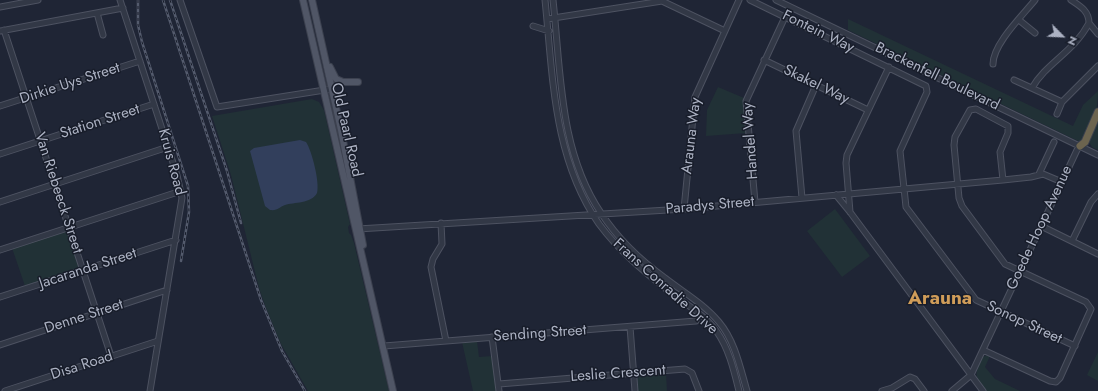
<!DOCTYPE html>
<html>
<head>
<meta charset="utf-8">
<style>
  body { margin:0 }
  #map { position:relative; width:1098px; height:391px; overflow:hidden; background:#1f2535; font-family:Jost,sans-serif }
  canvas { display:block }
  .north { position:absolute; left:1042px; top:16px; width:40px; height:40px; -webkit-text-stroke:3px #181d2a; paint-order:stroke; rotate:114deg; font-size:11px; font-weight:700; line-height:16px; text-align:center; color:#acb2c3 }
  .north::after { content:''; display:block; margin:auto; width:14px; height:18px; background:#acb2c3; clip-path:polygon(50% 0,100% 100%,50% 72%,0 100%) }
</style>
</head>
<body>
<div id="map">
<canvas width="1098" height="391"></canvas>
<div class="north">N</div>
</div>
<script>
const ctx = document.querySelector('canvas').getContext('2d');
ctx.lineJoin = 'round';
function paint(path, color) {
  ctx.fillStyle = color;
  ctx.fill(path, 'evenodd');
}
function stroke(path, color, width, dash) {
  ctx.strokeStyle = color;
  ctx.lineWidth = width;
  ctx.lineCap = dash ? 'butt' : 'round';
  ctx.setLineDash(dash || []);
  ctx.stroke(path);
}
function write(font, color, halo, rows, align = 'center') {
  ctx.font = font + ' Jost,sans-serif';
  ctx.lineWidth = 3;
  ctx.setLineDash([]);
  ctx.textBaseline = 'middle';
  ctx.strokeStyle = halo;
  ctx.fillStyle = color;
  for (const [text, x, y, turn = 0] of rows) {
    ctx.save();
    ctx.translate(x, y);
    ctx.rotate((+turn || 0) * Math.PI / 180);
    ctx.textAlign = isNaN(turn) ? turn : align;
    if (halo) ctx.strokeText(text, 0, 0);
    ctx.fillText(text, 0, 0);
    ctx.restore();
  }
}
paint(new Path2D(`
  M848 19 1073 126 1083 105 1098 91C1098 109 1094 127 1081 141H1078L848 30Z
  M718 87 744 98 746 133 706 136 707 110Z
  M312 99 319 102 324 110 350 224 348 227 349 233 351 235 354 243 389 391H308L281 344 266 308 259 288 231 175 212 116Z
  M1098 116V150L1092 147 1089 142Z
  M835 209 870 256 842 277 807 231Z
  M65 231 69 233 79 264 77 269 25 286 12 248Z
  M477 341 479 357 492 356 496 391H473L462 342Z
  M1098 352V381L1087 375Z
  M987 355 990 356 985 367 995 379 1020 391H986C974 375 974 375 983 357Z
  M666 373 667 391H638L637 379 640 375Z`), '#213136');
paint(new Path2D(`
  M300 140 306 142C312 151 320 183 317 193 311 204 294 202 285 205 279 207 278 211 270 210L265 206 250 151 254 148Z`), '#323f5c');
const minor = new Path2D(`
  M120 0 177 175 182 198 150 391
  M180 0 217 107 331 89
  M545 0C553 77 553 158 599 224 619 251 644 272 671 293 687 305 705 315 717 332 729 349 734 371 739 391
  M553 0C561 72 559 151 601 213 618 239 640 260 665 278 683 292 704 304 719 322 735 341 740 367 747 391
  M750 0 926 86 927 92 900 151 906 207 976 300 1075 346
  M776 0 1098 155
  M1071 0C1080 6 1089 11 1089 23
  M0 7 38 0
  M97 13 103 35
  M547 19 662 1 725 31
  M1019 20 1035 33
  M1089 23 1098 34
  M533 26 549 31
  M4 30 111 356
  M0 31 123 8
  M764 60 868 110
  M993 64C993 44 1022 16 1035 0
  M1014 80 1062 102
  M1032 88C1046 63 1074 52 1089 23
  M0 106 140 61
  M1057 114 1062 102 1098 66
  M0 154 154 104
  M1039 174 1054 142
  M836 195 850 212 983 391
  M802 198 796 131 816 85
  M0 202 168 147
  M755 202 746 101 785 17
  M684 209 695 97 739 0
  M850 212 846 163 847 155 889 67
  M441 223 442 244 433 259 431 267 446 341
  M1041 226 1098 254
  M358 229 684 209 1003 180 1031 177 1043 174 1062 182
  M1072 241 1091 202 1098 194
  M0 250 181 191
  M0 297 176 240
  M630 327 635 391
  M492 337 499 391
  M0 345 167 290
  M384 346 696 321
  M983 350 1050 381 1056 382 1060 378 1091 309 1086 302 1005 264 962 206 959 198 954 145 955 137 970 110 976 109 1008 126V133L1000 152 1003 180
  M499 384 685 369 692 373 699 391
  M5 391 158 341
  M882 391 892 388 910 377 915 379 924 391
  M952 391 971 375 1077 150 1080 146`);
const major = new Path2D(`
  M303 0 393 391
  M312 0 341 130 363 245
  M330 67 336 79 343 82H358`);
const highway = new Path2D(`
  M1080 146 1085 142 1098 112`);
stroke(minor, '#4d5261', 7);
stroke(major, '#3c414f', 8);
stroke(highway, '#3a3f4d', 9);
stroke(minor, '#323846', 5);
stroke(major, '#505666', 6);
stroke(highway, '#6c644f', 7);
const rail = new Path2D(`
  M138 0V25L142 42 188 186 189 212 181 261
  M163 0 261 300 282 351 305 391
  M170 0 227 171 241 223`);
stroke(rail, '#545b6d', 2.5);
stroke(rail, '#181d2a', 1, [3]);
write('15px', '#acb2c3', '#181d2a', [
  ["Fontein Way",818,32,26],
  ["Brackenfell Boulevard",937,77,26],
  ["Dirkie Uys Street",70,84,-18],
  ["Skakel Way",816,85,26],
  ["Station Street",100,122,-18],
  ["Old Paarl Road",346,130,77],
  ["Arauna Way",692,136,-83],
  ["Handel Way",751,141,-94],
  ["Kruis Road",171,162,75],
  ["Van Riebeeck Street",58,193,72],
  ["Paradys Street",710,206,-5],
  ["Goede Hoop Avenue",1040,228,-65],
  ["Jacaranda Street",88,269,-18],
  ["Frans Conradie Drive",665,287,42],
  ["Denne Street",84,317,-18],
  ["Sonop Street",1024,323,25],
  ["Sending Street",540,334,-4],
  ["Disa Road",82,366,-18],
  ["Leslie Crescent",618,374,-4]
]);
write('bold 19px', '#d09d59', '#181d2a', [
  ["Arauna",940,299]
]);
</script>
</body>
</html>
